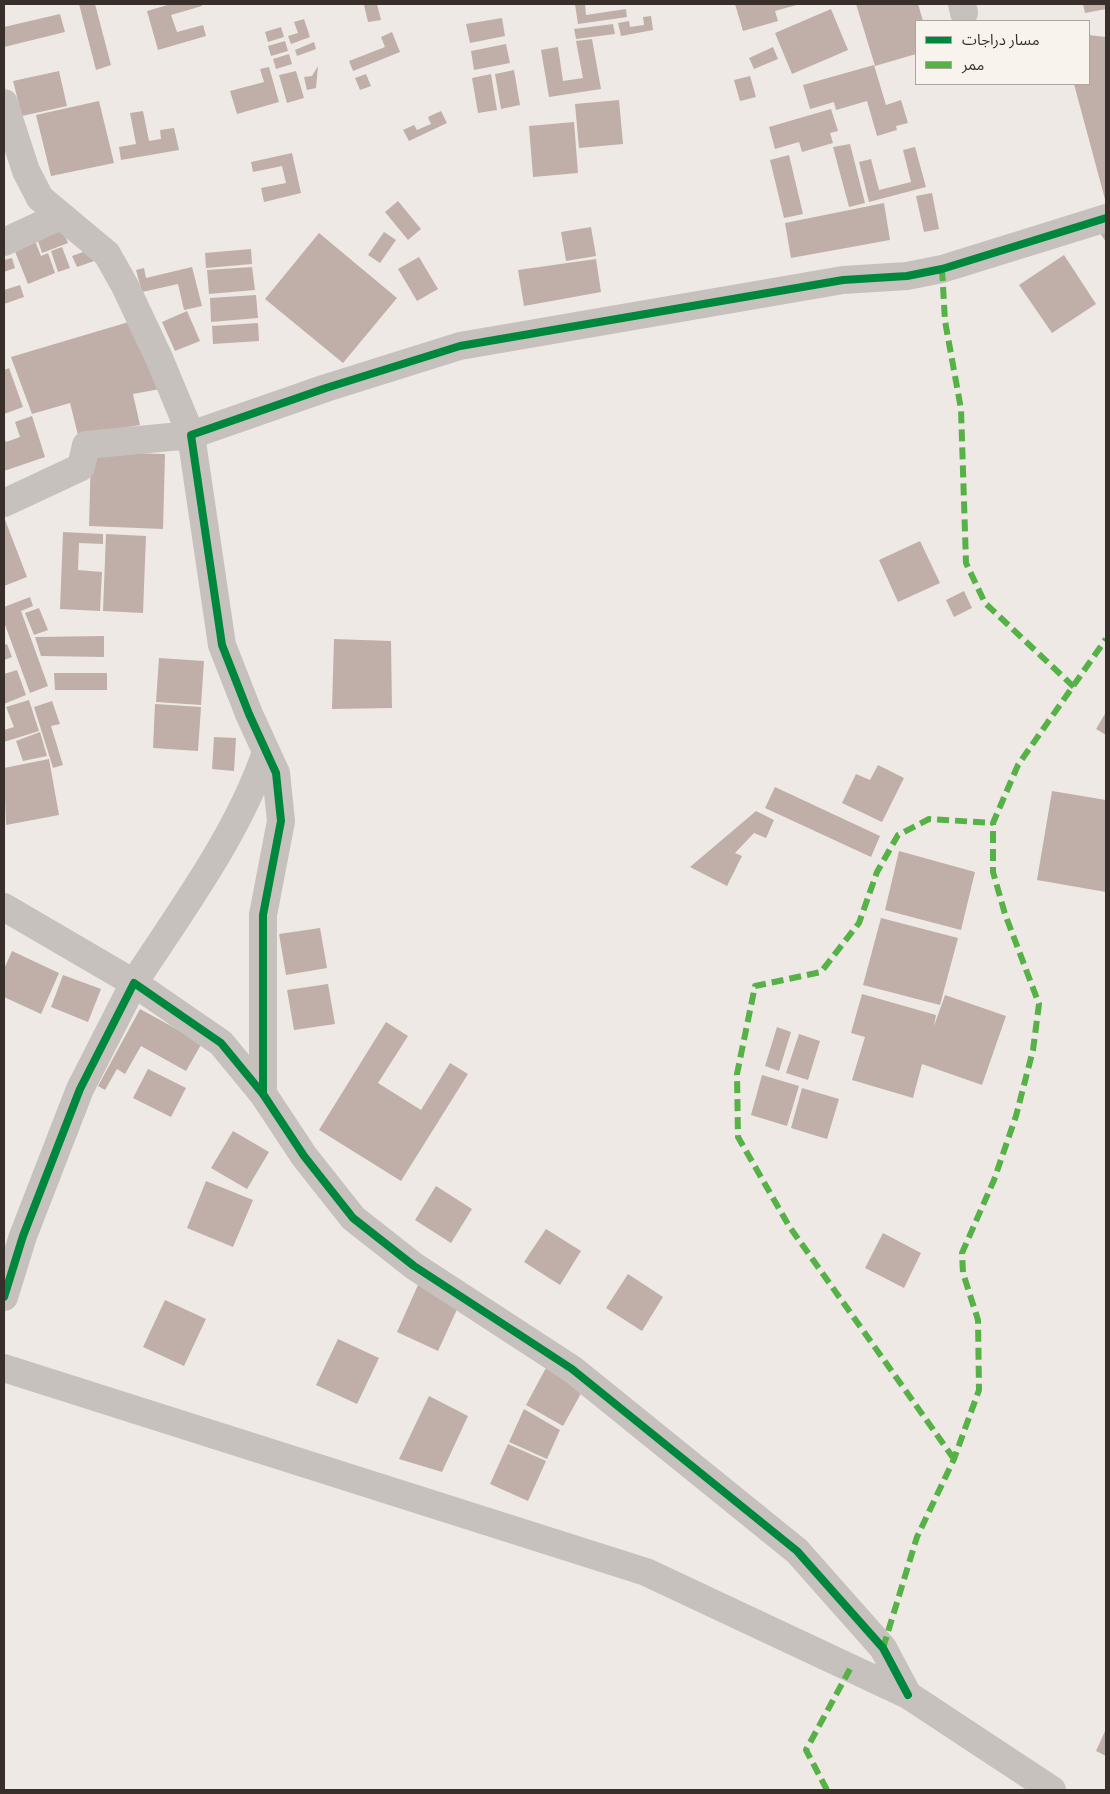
<!DOCTYPE html>
<html>
<head>
<meta charset="utf-8">
<style>
  body { margin:0 }
  #map { position:relative; width:1110px; height:1794px; overflow:hidden; background:#eee9e4; font-family:"PT Sans Narrow","Noto Sans Arabic",sans-serif }
  canvas { display:block }
  .frame { position:absolute; inset:0; border:5px solid #382f2b; pointer-events:none }
  .legend { position:absolute; left:915px; top:20px; width:175px; height:65px; box-sizing:border-box; background:#f9f3ed; border:1px solid #aca59f; margin:0; padding:6px 9px; list-style:none; font-size:15px; color:#382f2b }
  .legend li { display:flex; align-items:center; gap:10px; height:25px }
  .legend b { width:25px; border:1px solid #aca59f }
</style>
</head>
<body>
<div id="map">
<canvas width="1110" height="1794"></canvas>
<div class="frame"></div>
<ul class="legend">
<li><b style="height:6px;background:#00873e"></b>مسار دراجات</li>
<li><b style="height:6px;background:#56b246"></b>ممر</li>
</ul>
</div>
<script>
const ctx = document.querySelector('canvas').getContext('2d');
ctx.lineJoin = 'round';
function paint(path, color) {
  ctx.fillStyle = color;
  ctx.fill(path, 'evenodd');
}
function stroke(path, color, width, dash) {
  ctx.strokeStyle = color;
  ctx.lineWidth = width;
  ctx.lineCap = dash ? 'butt' : 'round';
  ctx.setLineDash(dash || []);
  ctx.stroke(path);
}
paint(new Path2D(`
  M79 4H95L111 65 96 70Z
  M171 4H202V6L171 15 177 32 203 25 206 36 158 50 147 11Z
  M377 4 381 20 368 22 364 5Z
  M575 4H585L586 15 626 9 627 17 578 24Z
  M735 4H800L775 11 778 21 743 31Z
  M856 4H918L923 21H916V54L875 66Z
  M1083 4H1106V9L1085 13Z
  M831 9 848 50 792 74 775 33Z
  M60 14 65 32 4 47V27Z
  M651 16 653 30 621 36 618 23 629 21 630 27 644 25 643 17Z
  M502 18 505 36 470 43 466 24Z
  M304 19 310 37 291 44 288 36 298 33 294 22Z
  M613 24 615 34 576 39 574 29Z
  M281 27 284 37 268 42 265 32Z
  M392 32 400 52 353 71 349 61 385 47 381 37Z
  M1089 35 1106 37V203L1074 84H1089Z
  M592 39 601 89 549 97 541 50 558 47 563 81 583 78 576 41Z
  M285 41 288 51 271 56 268 46Z
  M314 42 316 49 297 56 295 50Z
  M506 44 510 63 474 70 471 51Z
  M773 47 778 59 754 69 749 58Z
  M289 54 292 64 276 69 273 59Z
  M874 65 886 105 901 100 908 123 896 126 897 130 877 136 867 101 836 110 834 102 810 109 803 85Z
  M318 66 316 88 307 90 304 77 312 76Z
  M269 67 279 102 237 114 230 91 264 82 260 69Z
  M514 70 520 105 501 109 495 74Z
  M59 71 67 106 22 116 13 81Z
  M296 71 304 98 287 103 279 75Z
  M366 74 371 86 360 90 355 78Z
  M491 74 497 110 478 113 472 78Z
  M750 76 756 97 740 101 734 80Z
  M619 100 623 144 579 148 575 104Z
  M99 101 114 163 51 176 36 115Z
  M831 109 838 131 830 133 833 143 802 152 799 142 775 149 769 127Z
  M143 111 149 141 161 139 160 130 174 128 179 150 121 160 119 147 136 144 130 113Z
  M441 111 447 123 409 141 403 130 414 125 417 130 431 124 428 117Z
  M574 122 578 173 533 177 529 126Z
  M850 144 865 203 849 207 833 147Z
  M915 147 926 187 869 202 859 162 871 159 879 190 911 182 903 150Z
  M292 153 301 193 264 202 261 188 286 183 282 166 253 172 251 162Z
  M789 155 803 214 784 218 770 160Z
  M932 193 939 229 924 232 916 196Z
  M398 201 421 229 408 240 385 212Z
  M884 203 890 240 791 258 785 223Z
  M61 226 68 243 42 253 36 235Z
  M591 227 596 256 566 261 561 232Z
  M1106 229V242L1100 233Z
  M384 232 396 240 380 263 368 255Z
  M319 233 397 298 343 363 265 299Z
  M33 236 41 256 48 253 55 273 28 284 12 244Z
  M62 247 70 268 58 272 51 251Z
  M94 248 97 260 77 267 72 256Z
  M251 249 252 264 206 268 205 253Z
  M1064 255 1096 304 1052 333 1019 285Z
  M419 257 438 289 417 301 398 269Z
  M12 258 15 268 4 272V260Z
  M596 259 601 292 524 306 518 270Z
  M192 267 202 306 184 310 178 284 142 292 136 270 144 268 146 278Z
  M252 267 255 290 209 294 207 270Z
  M20 285 24 297 4 304V290Z
  M256 295 258 318 211 322 210 298Z
  M187 311 200 341 175 351 162 322Z
  M132 321 160 389 133 394 140 425 78 435 70 403 32 414 11 357Z
  M258 323 259 341 213 344 212 326Z
  M9 368 23 407 4 414V370Z
  M32 416 45 457 4 471V438L6 442 20 437 15 422Z
  M91 452 165 454 163 529 89 526Z
  M4 517 27 577 4 586Z
  M63 532 103 534V544L79 543 78 570 102 572 100 611 60 609Z
  M106 534 146 536 143 613 103 611Z
  M920 541 940 583 898 602 879 560Z
  M964 591 972 608 954 617 946 600Z
  M30 597 33 606 21 611 48 686 30 693 4 622V607Z
  M39 608 48 630 34 635 25 613Z
  M104 636V657L41 656 35 637Z
  M334 639 391 641 392 708 332 709Z
  M7 644 12 657 4 660V645Z
  M159 658 204 661 201 705 156 702Z
  M17 670 26 695 4 704V674Z
  M54 673H107V690H55Z
  M29 700 39 731 4 742V730L14 727 6 707Z
  M52 701 60 724 51 726 63 765 53 768 34 707Z
  M155 704 201 707 198 751 153 748Z
  M1106 712V735L1096 729Z
  M40 732 47 756 23 761 16 741Z
  M214 737 236 738 234 771 212 769Z
  M49 759 59 815 6 825 4 768Z
  M878 765 904 778 882 822 842 803 856 774 870 780Z
  M775 787 880 836 871 857 765 808Z
  M1052 791 1106 800V892L1037 880Z
  M756 811 774 820 766 838 754 833 735 853 742 856 727 886 690 867Z
  M899 851 975 872 961 930 885 910Z
  M881 918 958 938 940 1005 863 985Z
  M320 928 327 968 286 975 279 934Z
  M12 951 59 973 41 1014 4 997V969Z
  M63 975 101 989 88 1022 51 1007Z
  M328 984 335 1024 294 1030 287 990Z
  M862 994 936 1015 934 1026 945 995 1006 1016 982 1085 922 1064 913 1098 852 1080 865 1037 851 1033Z
  M140 1009 202 1043 186 1071 141 1046 125 1074 117 1069 105 1090 98 1086Z
  M386 1022 408 1036 378 1083 421 1110 450 1063 468 1074 401 1181 319 1130Z
  M777 1027 791 1032 779 1071 765 1066Z
  M799 1034 820 1041 808 1080 786 1073Z
  M148 1069 186 1088 171 1117 133 1098Z
  M762 1075 799 1086 787 1126 751 1115Z
  M802 1088 839 1099 827 1139 791 1128Z
  M233 1131 269 1152 247 1189 211 1168Z
  M206 1181 253 1200 233 1247 187 1228Z
  M436 1186 472 1209 451 1243 415 1220Z
  M546 1229 581 1251 560 1285 524 1262Z
  M883 1233 921 1253 904 1288 865 1268Z
  M628 1274 663 1297 642 1331 606 1308Z
  M418 1285 459 1305 438 1351 397 1332Z
  M165 1300 206 1319 184 1366 143 1347Z
  M338 1339 379 1358 357 1404 316 1385Z
  M547 1366 584 1388 563 1426 526 1405Z
  M429 1396 468 1416 442 1472 399 1459Z
  M524 1409 560 1430 547 1459 509 1442Z
  M508 1444 546 1461 528 1501 490 1484Z
  M1106 1729V1756L1096 1751Z`), '#c0afa8');
stroke(new Path2D(`
  M962 4 964 13
  M4 103 26 171 40 198 107 254 125 286 159 358 191 435 86 445 81 467 4 503
  M4 242 60 216
  M4 907 134 983C182 909 237 836 266 752
  M263 1094V915L281 821 276 773 249 714 222 645 191 435 326 388 460 346 843 280 907 276 942 269 1106 218
  M4 1297 23 1236 80 1089 134 983 221 1043 263 1094 304 1156 353 1218 414 1266 572 1369 797 1551 883 1648 908 1695
  M4 1368 646 1572 908 1695 1052 1790`), '#c6c1bd', 28);
stroke(new Path2D(`
  M942 269 945 321 961 409 966 563 985 603 1074 687
  M954 1459 789 1226 738 1137 737 1074 755 986 821 972 859 923 877 872 898 835 929 819 993 823
  M883 1648 917 1537 954 1459 979 1390 978 1320 963 1273 962 1253 994 1180 1016 1116 1033 1050 1039 1004 1005 914 993 872V823L1018 765 1106 639
  M827 1790 806 1750 850 1669`), '#56b246', 6, [12, 6]);
stroke(new Path2D(`
  M263 1094V915L281 821 276 773 249 714 222 645 191 435 326 388 460 346 843 280 907 276 942 269 1106 218
  M4 1297 23 1236 80 1089 134 983 221 1043 263 1094 304 1156 353 1218 414 1266 572 1369 797 1551 883 1648 908 1695`), '#00873e', 8);
</script>
</body>
</html>
